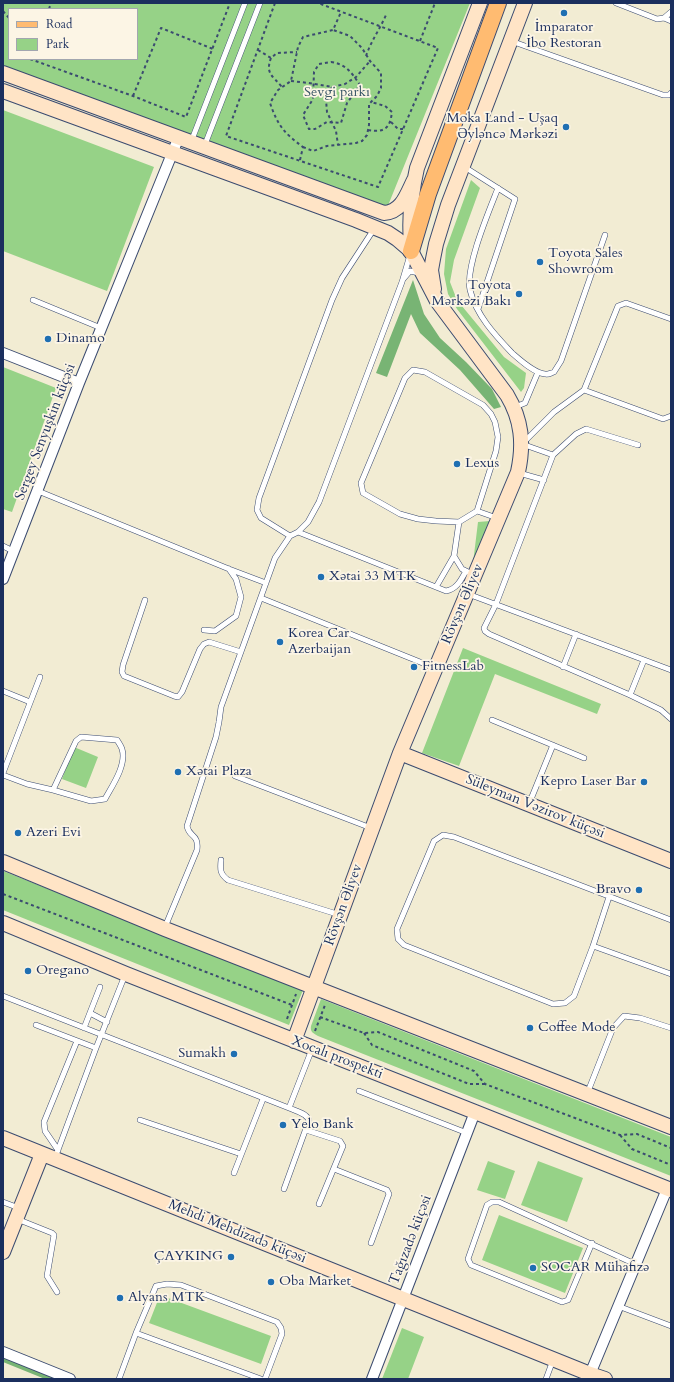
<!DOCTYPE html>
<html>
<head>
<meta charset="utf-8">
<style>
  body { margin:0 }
  #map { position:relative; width:674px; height:1382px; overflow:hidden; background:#f2ecd3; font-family:Cardo,serif }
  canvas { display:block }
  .frame { position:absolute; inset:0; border:4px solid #1b2f5e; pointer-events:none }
  .legend { position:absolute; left:8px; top:8px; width:130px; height:52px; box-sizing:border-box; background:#fcf5e5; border:1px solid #a2a6af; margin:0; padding:5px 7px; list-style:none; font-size:12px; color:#1b2f5e }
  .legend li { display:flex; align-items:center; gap:8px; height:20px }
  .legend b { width:20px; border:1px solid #a2a6af }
</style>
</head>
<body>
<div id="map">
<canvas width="674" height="1382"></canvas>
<div class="frame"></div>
<ul class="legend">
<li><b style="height:5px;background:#ffbb71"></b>Road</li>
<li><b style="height:11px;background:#96d287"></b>Park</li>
</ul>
</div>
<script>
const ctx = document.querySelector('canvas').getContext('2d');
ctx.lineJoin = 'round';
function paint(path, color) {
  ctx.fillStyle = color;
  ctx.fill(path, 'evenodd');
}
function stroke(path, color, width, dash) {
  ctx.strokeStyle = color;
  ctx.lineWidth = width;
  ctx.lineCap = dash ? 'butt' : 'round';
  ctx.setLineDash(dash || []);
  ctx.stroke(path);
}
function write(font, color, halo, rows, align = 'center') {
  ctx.font = font + ' Cardo,serif';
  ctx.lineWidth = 3.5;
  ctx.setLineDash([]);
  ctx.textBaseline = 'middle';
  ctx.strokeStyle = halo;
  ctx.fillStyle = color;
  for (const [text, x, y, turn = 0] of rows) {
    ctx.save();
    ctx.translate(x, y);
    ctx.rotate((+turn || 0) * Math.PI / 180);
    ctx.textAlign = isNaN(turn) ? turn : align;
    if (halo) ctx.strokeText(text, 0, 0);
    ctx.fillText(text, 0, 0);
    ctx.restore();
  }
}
paint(new Path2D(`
  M3 3H470L387 208 193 135 3 67ZM9 9H137V59H9Z
  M3 110 154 167 107 291 3 251Z
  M471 180 480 188 454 260 450 282 457 300 504 357 526 373 524 388 521 392 457 309 448 294 444 274 446 249Z
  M3 367 56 388 12 512 3 509Z
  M490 521 473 563 478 522Z
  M463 648 601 704 597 714 495 674 459 766 422 753Z
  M74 747 98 757 86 788 62 779Z
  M3 871 303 990 289 1025 3 910Z
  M321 999 671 1137V1176L318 1036C313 1033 310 1032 311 1026Z
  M488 1161 515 1171 505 1199 477 1190Z
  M538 1161 583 1178 567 1222 521 1205Z
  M499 1215 583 1248 565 1293 482 1260Z
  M160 1295 271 1336 261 1364 149 1323Z
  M402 1328 424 1337 408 1379H382Z`), '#96d287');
paint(new Path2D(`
  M413 280 424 314 440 338 466 362 492 389 501 407 494 409 460 370 420 333 411 314 387 377 376 373Z
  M3 1355 63 1379H45L3 1362Z`), '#78b474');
const lane = new Path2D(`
  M616 3 657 19 664 18 671 12
  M664 18 671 21
  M511 41 663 95H669L671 93
  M191 142 245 3
  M204 147 260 3
  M463 166 515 199 478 309
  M498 188C489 211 465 267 470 290 476 315 495 335 512 353 520 360 534 373 545 374 548 375 551 373 554 372L561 361 605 235
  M404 278 410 271 419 273
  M33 300 101 328
  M413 370 425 372 483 405 491 414 495 422 498 437 496 451 477 511 459 522 436 521 418 519 400 514 363 493 361 483 405 378Z
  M584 390 663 419 671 416
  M515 407 525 403 538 372
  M638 445 586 429 576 434 553 455 496 604 484 628 485 631 489 634 630 695 644 660
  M553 455 522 444 554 412 584 390 618 306 626 303 671 319
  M519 473 544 480
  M38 491 229 569 266 583
  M477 511 497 518
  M459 522 454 556 462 569 468 572
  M298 532 446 591C457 589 461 580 466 571
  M290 536 261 518 257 510 259 498 332 300 342 278 374 229
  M3 546 15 552
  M436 587 454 556
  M468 594 671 670
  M261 598 435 668
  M145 600 123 665 122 672 124 676 174 696 178 697 182 692 200 649 204 644 209 642 241 652
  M204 630 215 631 236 616 241 597 236 579 229 569
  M563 667 576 634
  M3 691 30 702
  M630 695 661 710 671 719
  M492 720 584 758
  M81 737 117 740C119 743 121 746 122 749 127 765 112 786 105 799L91 801 53 790 76 741Z
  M3 773 40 677
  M3 775 27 784 53 790
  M235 776 371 828
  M529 804 553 745
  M221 860C220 870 220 874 228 880L340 915
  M671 920 454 837 443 835 434 841 397 929 398 939 404 945 553 1004 565 1003 574 996 593 946 671 974
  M165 927 197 850C199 833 189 838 187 826L216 737 219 722 221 707 275 558 290 536 298 532 308 522 319 502 402 282 410 255
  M593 946 609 897
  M3 996 289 1108
  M90 1013 107 1022
  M36 1025 96 1048
  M84 1028 100 987
  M359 1091 467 1133
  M587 1094 613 1028 624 1016 640 1018 671 1028
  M140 1120 241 1154
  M306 1130 340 1141 343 1146 319 1204
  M58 1150 45 1131 44 1122 77 1041
  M55 1158 96 1048 125 975
  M334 1169 387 1190 389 1194 371 1243
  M234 1173 263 1099
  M284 1189 309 1120C306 1113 296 1111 289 1108L312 1049
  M3 1202 19 1208
  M17 1219 52 1233 54 1235 47 1276 57 1292
  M592 1243 568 1300 562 1302 471 1265 468 1259 487 1205 492 1202H499L635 1264
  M618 1306 671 1326
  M136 1333 261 1379
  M119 1379 136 1333 156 1286 167 1284 181 1285 277 1322 281 1328 282 1334 265 1379
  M546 1379 553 1360`);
const street = new Path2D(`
  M3 353 79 383
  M3 579 79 383 178 139
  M3 1352 70 1379
  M372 1379 475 1112
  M588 1379 667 1189`);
const secondary = new Path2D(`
  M3 73 384 213C402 212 407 194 414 180
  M3 91 356 220 388 233 397 239 411 251 437 301 507 395C522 420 524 444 518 472L400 753 294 1041
  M411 244C409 218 411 194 417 168L480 3
  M434 289 431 270 433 259 436 244 448 205 525 3
  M400 753 671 861
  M3 862 165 929 671 1127
  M3 923 126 974 475 1112 671 1190
  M3 1138 590 1374 605 1379
  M3 1252 42 1154`);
const primary = new Path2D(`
  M411 251 428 194 498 3`);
stroke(lane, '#3b4b70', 6);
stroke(street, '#3b4b70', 12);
stroke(secondary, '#3b4b70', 16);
stroke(primary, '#3b4b70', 18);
stroke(new Path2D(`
  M275 3 226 136 378 187 438 48 318 3
  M49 9 51 3
  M3 11 9 18
  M420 41 435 3
  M258 50 271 58 277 53 297 52
  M366 56C371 41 380 29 386 15
  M271 58C265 74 273 76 282 87
  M30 59 133 96 186 117 230 3
  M331 62C346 64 352 73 360 85L347 103 341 123 327 122 315 129H309L303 115 313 99 314 72 319 64Z
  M291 81 309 83 332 87 345 84 356 77 370 61
  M332 87 326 100 327 112 336 131 338 145
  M133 96 161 28 213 49
  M391 122 398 129H403
  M368 130C385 133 390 128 392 112L385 106 371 102
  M303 147 313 151 327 146 356 143 362 141 367 135 369 125V104L377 96 381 88V73L370 61 362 48 350 36 333 30
  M300 160 303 147C284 133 278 126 270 103L278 90 291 81 298 47 303 37 333 30 341 12
  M3 894 292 1005
  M320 1017 364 1033 378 1032 474 1071 485 1084 620 1135 637 1134 671 1148
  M287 1019 296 994
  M315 1031 325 1005
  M364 1033 372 1045 469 1084H485
  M620 1135 632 1149 671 1165`), '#3b4b70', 2, [3, 3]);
stroke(lane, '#fff', 5);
stroke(street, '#fff', 10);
stroke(secondary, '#ffe4c6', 14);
stroke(primary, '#ffbb71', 16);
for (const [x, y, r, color] of [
  [564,13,4,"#1f6fb2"],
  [566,127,4,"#1f6fb2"],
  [540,262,4,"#1f6fb2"],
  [519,294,4,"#1f6fb2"],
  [48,339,4,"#1f6fb2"],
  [457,464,4,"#1f6fb2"],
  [321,577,4,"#1f6fb2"],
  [280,642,4,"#1f6fb2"],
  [414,667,4,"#1f6fb2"],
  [178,772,4,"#1f6fb2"],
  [644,782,4,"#1f6fb2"],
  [18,833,4,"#1f6fb2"],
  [639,890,4,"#1f6fb2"],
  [28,971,4,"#1f6fb2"],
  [530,1028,4,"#1f6fb2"],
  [234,1054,4,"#1f6fb2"],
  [283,1125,4,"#1f6fb2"],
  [231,1257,4,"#1f6fb2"],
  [533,1268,4,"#1f6fb2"],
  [271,1282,4,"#1f6fb2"],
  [120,1298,4,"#1f6fb2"]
]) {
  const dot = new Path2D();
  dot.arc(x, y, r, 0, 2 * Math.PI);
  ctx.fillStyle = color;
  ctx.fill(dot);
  stroke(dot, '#fcf5e5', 1.5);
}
write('14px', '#1b2f5e', '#fcf5e5', [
  ["İmparator",564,28,"center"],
  ["İbo Restoran",564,44,"center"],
  ["Moka Land - Uşaq",558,119,"right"],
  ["Əyləncə Mərkəzi",558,135,"right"],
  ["Toyota Sales",548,254],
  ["Showroom",548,270],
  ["Toyota",511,286,"right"],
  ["Mərkəzi Bakı",511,302,"right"],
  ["Dinamo",56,339],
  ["Lexus",465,464],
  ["Xətai 33 MTK",329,577],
  ["Korea Car",288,634],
  ["Azerbaijan",288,650],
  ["FitnessLab",422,667],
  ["Xətai Plaza",186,772],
  ["Kepro Laser Bar",636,782,"right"],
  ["Azeri Evi",26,833],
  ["Bravo",631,890,"right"],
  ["Oregano",36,971],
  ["Coffee Mode",538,1028],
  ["Sumakh",226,1054,"right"],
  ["Yelo Bank",291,1125],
  ["ÇAYKING",223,1257,"right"],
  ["SOCAR Mühafizə",541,1268],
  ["Oba Market",279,1282],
  ["Alyans MTK",128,1298]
], 'left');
write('14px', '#3a5868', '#fcf5e5', [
  ["Sevgi parkı",337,93]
]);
write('14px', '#1b2f5e', '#fcf5e5', [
  ["Sergey Senyuşkin küçəsi",46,432,-69],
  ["Rövşən Əliyev",463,604,-67],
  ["Süleyman Vəzirov küçəsi",535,807,22],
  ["Rövşən Əliyev",344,905,-70],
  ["Xocalı prospekti",337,1058,21],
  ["Mehdi Mehdizadə küçəsi",237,1232,22],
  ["Tağızadə küçəsi",411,1240,-69]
]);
</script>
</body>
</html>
